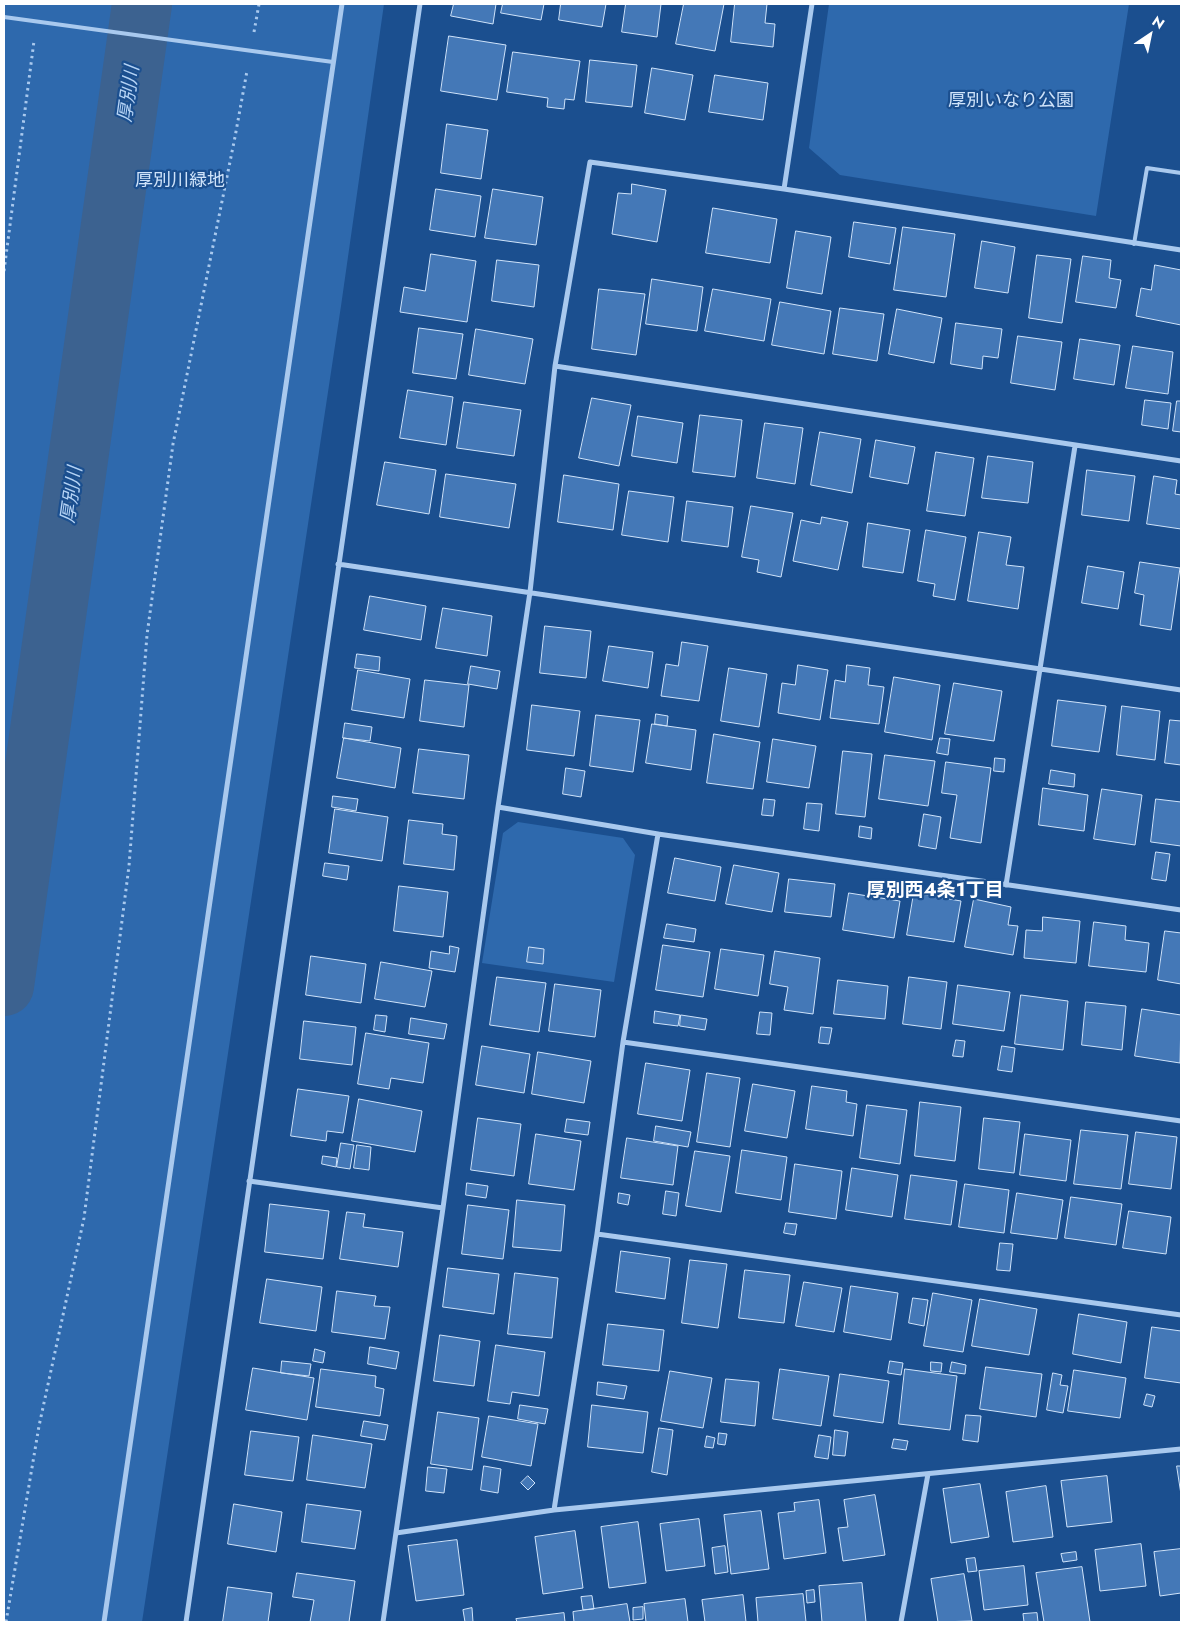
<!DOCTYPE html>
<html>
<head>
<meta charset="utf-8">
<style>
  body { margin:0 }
  #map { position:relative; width:1185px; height:1626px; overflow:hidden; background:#1b4f8f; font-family:Jost,sans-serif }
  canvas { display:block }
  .frame { position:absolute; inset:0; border:5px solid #fff; pointer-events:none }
  .north { position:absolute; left:1125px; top:10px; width:50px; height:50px; -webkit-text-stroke:4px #1b4f8f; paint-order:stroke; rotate:34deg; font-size:14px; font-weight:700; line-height:20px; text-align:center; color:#fff }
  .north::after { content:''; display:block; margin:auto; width:18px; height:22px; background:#fff; clip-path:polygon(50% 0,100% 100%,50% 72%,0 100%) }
</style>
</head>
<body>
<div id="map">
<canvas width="1185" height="1626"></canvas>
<div class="frame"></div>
<div class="north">N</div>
</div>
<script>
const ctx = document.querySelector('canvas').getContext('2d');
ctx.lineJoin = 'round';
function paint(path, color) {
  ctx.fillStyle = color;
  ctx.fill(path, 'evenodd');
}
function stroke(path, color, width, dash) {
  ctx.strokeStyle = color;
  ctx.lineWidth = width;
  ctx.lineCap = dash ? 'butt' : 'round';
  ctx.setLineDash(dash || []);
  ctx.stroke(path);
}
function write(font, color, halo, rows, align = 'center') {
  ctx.font = font + ' Jost,"Noto Sans JP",sans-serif';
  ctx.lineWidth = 4.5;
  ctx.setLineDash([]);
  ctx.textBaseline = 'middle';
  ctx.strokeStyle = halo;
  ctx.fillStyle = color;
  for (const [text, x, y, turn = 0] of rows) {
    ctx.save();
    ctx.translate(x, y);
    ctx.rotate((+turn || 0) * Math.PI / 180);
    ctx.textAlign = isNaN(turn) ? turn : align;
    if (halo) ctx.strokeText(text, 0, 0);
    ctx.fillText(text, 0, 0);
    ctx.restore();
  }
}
paint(new Path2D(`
  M4 4H384L341 306 142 1622H4Z
  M829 4H1129L1096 216 840 175 809 148Z
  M518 822 623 838 635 855 614 982 482 963 503 833Z`), '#2e69ad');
stroke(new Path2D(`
  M4 986 142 4`), '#3c6290', 60);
const building = new Path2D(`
  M454 4H496L493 24 451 16Z
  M503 4H544L541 20 501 13Z
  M561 4H606L602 27 559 20Z
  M626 4H661L657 37 622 32Z
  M684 4H724L715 51 676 44Z
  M735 4H767L765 23 775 24 773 47 731 42Z
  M449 36 506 45 497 100 441 91Z
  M513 52 580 61 574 100 565 99 564 109 547 107 548 98 507 92Z
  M590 60 637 65 632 107 586 102Z
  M652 68 693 75 685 120 645 113Z
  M715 75 768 83 763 120 709 112Z
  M447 124 488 130 481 179 441 173Z
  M632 184 666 190 657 242 612 234 618 193 631 194Z
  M436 189 481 196 475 237 430 230Z
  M493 189 543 197 536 245 485 238Z
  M713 208 777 219 770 263 706 253Z
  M854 222 896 228 890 264 849 257Z
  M903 227 955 234 946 297 894 290Z
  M796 231 831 237 822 294 787 288Z
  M982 241 1015 247 1008 293 975 288Z
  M431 254 476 261 467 322 400 312 404 287 425 291Z
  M1037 255 1071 259 1062 323 1029 318Z
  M1083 256 1111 260 1109 278 1121 280 1116 308 1076 302Z
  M497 260 539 265 534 307 492 301Z
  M1155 265 1181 270V325L1136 316 1141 288 1151 290Z
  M652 279 703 287 697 331 646 324Z
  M599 289 645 294 636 355 592 349Z
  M713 289 771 299 764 341 705 331Z
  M780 302 831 311 824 354 772 345Z
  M840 308 884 314 877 361 833 354Z
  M897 309 942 318 934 363 889 354Z
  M956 323 1002 329 998 358 983 356 982 369 951 364Z
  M419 328 463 334 456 379 413 373Z
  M476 329 533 339 525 384 469 375Z
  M1018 336 1062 342 1055 390 1011 383Z
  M1080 339 1120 345 1114 385 1074 379Z
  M1133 346 1173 352 1168 394 1126 388Z
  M408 390 453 397 446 445 400 438Z
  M592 398 631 405 619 466 579 458Z
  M1145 400 1171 403 1168 429 1142 425Z
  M1177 401H1181V432L1173 431Z
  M464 402 521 410 514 456 457 448Z
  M700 415 742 420 735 477 693 472Z
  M638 416 683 423 677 463 632 456Z
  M765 423 803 428 795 484 757 478Z
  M820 432 861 439 852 493 811 485Z
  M876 440 915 447 908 484 870 477Z
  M936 452 974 458 965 516 927 511Z
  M988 456 1033 462 1028 503 982 498Z
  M385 462 436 470 429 514 377 505Z
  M1087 470 1135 476 1129 521 1082 515Z
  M446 474 516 484 509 528 440 517Z
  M564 475 619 484 613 530 558 522Z
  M1154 476 1177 480 1175 494 1181 495V529L1147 524Z
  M629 491 674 497 668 542 622 535Z
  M687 501 733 507 728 547 682 541Z
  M751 506 793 513 781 577 757 572 759 560 742 557Z
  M822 517 848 522 838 570 793 561 801 520 820 524Z
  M868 523 910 530 903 573 863 567Z
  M926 530 966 537 955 600 933 596 935 584 918 581Z
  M979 532 1011 537 1006 565 1024 567 1018 609 968 601Z
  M1140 562 1180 568 1171 630 1140 625 1144 595 1135 593Z
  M1088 566 1124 572 1118 609 1082 603Z
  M370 596 426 606 421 640 364 630Z
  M443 608 492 616 487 656 436 648Z
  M545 626 591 631 586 678 540 673Z
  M682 642 708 646 699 701 661 696 666 664 678 666Z
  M609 646 653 652 648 688 603 681Z
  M357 654 380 657 379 671 355 668Z
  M798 665 828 670 820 720 778 713 782 683 795 685Z
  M847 665 870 668 868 685 884 687 879 724 830 718 835 680 845 682Z
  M471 666 500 671 497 689 468 684Z
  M729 668 767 674 759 727 721 721Z
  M358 670 410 679 404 718 352 710Z
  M894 677 940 685 932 740 885 732Z
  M425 680 469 685 464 727 420 721Z
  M954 683 1002 691 994 741 945 734Z
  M1058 700 1106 706 1099 752 1052 746Z
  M532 705 580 711 574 756 527 750Z
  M1122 706 1160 711 1155 760 1117 755Z
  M656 714 668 716 667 726 655 724Z
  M596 715 640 720 633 772 590 766Z
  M1170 720 1181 721V765L1165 763Z
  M345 723 372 727 370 741 343 738Z
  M652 724 696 730 691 770 646 763Z
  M714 734 760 742 753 789 707 783Z
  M344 738 401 748 395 788 337 778Z
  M940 738 950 739 948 755 937 753Z
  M773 739 816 746 809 788 767 782Z
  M419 749 469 755 464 799 413 793Z
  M843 751 872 754 865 817 836 814Z
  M885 755 935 761 928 806 879 799Z
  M995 758 1005 759 1004 772 994 771Z
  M946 762 991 768 981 843 950 838 957 795 942 793Z
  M566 768 585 771 581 797 563 794Z
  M1051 770 1075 774 1074 787 1049 784Z
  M1043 788 1088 795 1084 831 1039 825Z
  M1102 789 1142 795 1135 845 1094 839Z
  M333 796 358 799 356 811 332 807Z
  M764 799 775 800 773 816 762 815Z
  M1156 799 1181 802V846L1151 842Z
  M807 803 822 804 819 831 804 829Z
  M335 809 388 817 382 861 329 853Z
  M924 814 941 817 936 849 919 846Z
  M409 820 443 824 442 834 457 836 454 870 404 864Z
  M860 826 872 828 871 839 859 837Z
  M1156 852 1170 854 1166 881 1152 879Z
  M675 858 721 867 715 901 668 893Z
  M325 863 349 866 347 880 323 876Z
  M734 865 779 873 772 912 726 904Z
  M789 879 835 884 831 917 785 912Z
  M399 886 448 892 443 937 394 931Z
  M849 893 900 901 894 938 843 930Z
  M914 893 961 901 954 942 907 935Z
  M974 899 1011 907 1008 925 1018 926 1013 955 965 947Z
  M1043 917 1080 921 1076 963 1024 958 1026 930 1042 931Z
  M1094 922 1126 926 1125 940 1149 943 1146 972 1089 966Z
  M667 924 696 929 694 942 664 938Z
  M1165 931 1181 933V984L1158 980Z
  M663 945 710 952 703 997 656 990Z
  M450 946 459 948 455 972 429 968 431 951 449 954Z
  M529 947 544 949 543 964 527 962Z
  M721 949 764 955 758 996 715 989Z
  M775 951 820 958 813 1014 784 1010 788 987 770 984Z
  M311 956 366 964 361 1003 306 995Z
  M381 962 432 971 425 1007 375 999Z
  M497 977 546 983 539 1032 490 1025Z
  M909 977 947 982 941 1029 903 1024Z
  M838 980 888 986 885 1019 834 1014Z
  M555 984 601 990 595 1037 549 1031Z
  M958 985 1010 992 1004 1031 953 1024Z
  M1021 995 1068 1001 1063 1050 1015 1044Z
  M1086 1002 1126 1006 1122 1050 1082 1045Z
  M1142 1009 1181 1015 1180 1063 1135 1056Z
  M655 1011 680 1015 678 1026 654 1023Z
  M760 1012 772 1013 770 1035 757 1034Z
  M376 1015 387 1016 385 1032 374 1030Z
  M681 1015 707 1019 705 1030 680 1026Z
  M411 1018 447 1024 444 1039 409 1034Z
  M304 1021 356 1027 352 1065 300 1059Z
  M821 1027 832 1028 829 1044 819 1043Z
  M366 1033 429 1043 423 1083 391 1078 389 1089 358 1084Z
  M956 1040 965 1041 963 1057 953 1056Z
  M482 1046 530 1054 524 1093 476 1085Z
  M1002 1046 1015 1048 1012 1072 998 1070Z
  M538 1052 591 1061 584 1103 532 1094Z
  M646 1063 690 1070 682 1121 638 1114Z
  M707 1073 740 1078 730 1147 697 1142Z
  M753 1084 795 1091 787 1138 745 1131Z
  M812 1086 847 1091 846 1102 857 1104 853 1136 806 1129Z
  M298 1089 349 1096 343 1133 327 1131 326 1141 291 1136Z
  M359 1099 422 1111 415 1152 352 1141Z
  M920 1102 961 1107 955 1161 915 1156Z
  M867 1105 907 1110 900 1164 860 1158Z
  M478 1118 521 1124 514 1176 471 1170Z
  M984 1118 1020 1122 1014 1173 979 1169Z
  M567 1119 590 1122 588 1135 565 1132Z
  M656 1126 691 1132 688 1147 654 1141Z
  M1081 1130 1128 1135 1121 1189 1074 1184Z
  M1136 1132 1177 1137 1171 1189 1129 1184Z
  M536 1134 581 1141 574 1190 529 1184Z
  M1025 1134 1071 1140 1066 1181 1020 1175Z
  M627 1138 678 1146 673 1185 621 1178Z
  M341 1143 354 1145 350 1169 337 1167Z
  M357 1145 371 1147 369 1170 354 1168Z
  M742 1150 787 1157 781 1200 736 1193Z
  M695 1151 730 1156 721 1212 686 1206Z
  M323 1156 337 1158 336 1167 322 1164Z
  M795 1164 842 1171 836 1219 789 1212Z
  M852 1168 898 1175 892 1217 846 1210Z
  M911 1175 957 1181 951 1225 905 1219Z
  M467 1183 488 1186 486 1198 466 1195Z
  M965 1184 1009 1190 1004 1233 959 1227Z
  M666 1191 679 1193 676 1216 663 1214Z
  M619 1193 630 1195 628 1205 618 1203Z
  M1017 1193 1063 1200 1057 1239 1011 1233Z
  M1071 1197 1122 1204 1116 1245 1065 1238Z
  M517 1200 565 1205 561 1251 513 1247Z
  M270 1204 329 1211 323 1259 265 1252Z
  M468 1205 509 1210 503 1259 462 1254Z
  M1129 1211 1171 1217 1166 1254 1123 1248Z
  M347 1212 365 1214 363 1227 403 1232 398 1267 340 1259Z
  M786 1223 797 1224 795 1235 784 1233Z
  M1000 1243 1013 1244 1010 1271 997 1270Z
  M621 1251 670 1258 665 1299 616 1292Z
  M690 1260 727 1264 718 1328 682 1323Z
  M448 1268 499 1274 494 1314 443 1307Z
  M745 1270 790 1275 784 1323 739 1318Z
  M515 1273 558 1278 552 1338 508 1334Z
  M267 1279 322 1287 316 1331 260 1323Z
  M804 1282 842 1288 834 1332 796 1326Z
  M851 1286 898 1293 891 1340 844 1332Z
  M337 1291 376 1296 374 1306 390 1307 385 1339 332 1332Z
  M933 1293 972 1300 963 1352 924 1346Z
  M913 1298 928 1300 924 1326 909 1323Z
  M980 1299 1037 1309 1029 1355 972 1346Z
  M1079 1314 1127 1322 1121 1363 1073 1354Z
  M608 1324 664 1330 659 1371 603 1365Z
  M1152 1327 1181 1331V1383L1145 1378Z
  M440 1335 480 1341 474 1386 434 1381Z
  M496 1345 545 1352 539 1396 512 1392 510 1404 488 1401Z
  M370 1347 399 1352 396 1369 368 1364Z
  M315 1349 325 1352 323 1363 313 1361Z
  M282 1361 311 1364 309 1376 281 1373Z
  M890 1361 903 1363 901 1375 888 1373Z
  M931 1362 942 1363 941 1372 931 1371Z
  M952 1362 966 1365 965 1374 950 1372Z
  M986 1367 1042 1374 1036 1417 980 1409Z
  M253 1368 314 1378 307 1420 246 1410Z
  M321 1369 376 1376 375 1387 384 1389 380 1416 316 1407Z
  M780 1369 829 1376 821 1426 773 1419Z
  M905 1369 957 1376 950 1430 899 1424Z
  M1074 1370 1126 1378 1120 1418 1068 1411Z
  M670 1371 712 1378 703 1428 661 1421Z
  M1053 1373 1062 1375 1060 1385 1068 1386 1063 1413 1047 1410Z
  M840 1374 889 1381 883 1423 834 1416Z
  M726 1379 759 1382 755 1426 721 1422Z
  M598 1382 627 1386 624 1399 597 1395Z
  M1147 1394 1155 1396 1152 1407 1144 1405Z
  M520 1405 548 1409 545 1424 518 1419Z
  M592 1405 648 1412 643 1453 588 1447Z
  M438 1412 479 1418 472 1470 431 1464Z
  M966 1415 981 1416 978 1442 963 1440Z
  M489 1416 538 1424 531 1466 482 1457Z
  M364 1421 388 1425 385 1440 361 1436Z
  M659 1428 673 1430 667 1475 652 1472Z
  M835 1430 848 1432 845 1456 833 1455Z
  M251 1431 299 1437 293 1481 245 1475Z
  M719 1433 727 1434 725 1445 718 1444Z
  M313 1435 372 1444 365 1488 307 1480Z
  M819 1435 831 1437 828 1459 815 1457Z
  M707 1436 715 1438 713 1448 705 1447Z
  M894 1439 908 1441 906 1450 892 1448Z
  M484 1466 501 1469 498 1493 481 1490Z
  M1177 1466H1181V1494Z
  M428 1467 447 1469 444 1493 426 1491Z
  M528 1476 535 1483 528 1490 521 1483Z
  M1107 1476 1112 1522 1067 1527 1061 1481Z
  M980 1484 989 1537 951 1543 943 1489Z
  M1046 1486 1053 1537 1013 1542 1006 1492Z
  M875 1495 885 1555 843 1561 838 1528 848 1527 844 1500Z
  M819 1500 826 1553 784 1559 778 1513 795 1511 794 1503Z
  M234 1504 282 1512 276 1552 228 1544Z
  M307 1504 361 1511 355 1549 302 1542Z
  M761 1511 769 1569 731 1574 724 1515Z
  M699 1519 705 1566 666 1571 660 1524Z
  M638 1522 646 1583 609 1588 601 1527Z
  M575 1531 583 1588 543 1594 535 1537Z
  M457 1540 464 1595 416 1601 408 1546Z
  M1141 1544 1146 1586 1100 1591 1095 1550Z
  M725 1546 728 1572 715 1574 712 1548Z
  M1181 1549V1593L1160 1596 1154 1552Z
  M1076 1552 1077 1560 1063 1562 1061 1554Z
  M975 1558 977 1571 968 1572 966 1559Z
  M1024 1566 1028 1605 984 1610 979 1571Z
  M1082 1567 1090 1622H1044L1036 1573Z
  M297 1573 355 1581 349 1622H310L314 1600 293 1597Z
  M964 1574 972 1621 938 1622 931 1579Z
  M862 1583 866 1622H822L819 1586Z
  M228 1587 272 1593 268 1622H223Z
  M814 1590 815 1602 807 1603 806 1591Z
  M803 1594 806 1622H758L756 1598Z
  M743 1595 746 1622H705L702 1600Z
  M592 1596 594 1609 583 1610 581 1597Z
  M685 1599 688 1622H646L644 1604Z
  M627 1604 630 1622H574L573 1612Z
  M643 1607V1619L633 1620V1608Z
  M472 1608 473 1622H465L463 1610Z
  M564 1613 565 1622H517L516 1619Z
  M1037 1613 1038 1622H1024L1023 1614Z`);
paint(building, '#4478b7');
stroke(building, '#cfe3fa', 1);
stroke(new Path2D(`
  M254 32 259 4
  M4 271 34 41
  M6 1622 39 1426 84 1218 129 866 147 635 173 444 235 137 247 71`), '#a9c9ee', 3, [2.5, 4]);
stroke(new Path2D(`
  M318 60 333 62
  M1134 244 1147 168 1181 173`), '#a9c9ee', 4);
stroke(new Path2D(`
  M784 189 812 4
  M555 366 1181 461
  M338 564 1181 690
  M498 807 658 834 1181 910
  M1006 885 1075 446
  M623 1042 1181 1121
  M249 1181 443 1208
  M597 1234 1181 1315
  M554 1510 597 1234 623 1042 658 834
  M396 1533 554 1510 1181 1449
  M104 1622 342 4
  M186 1622 420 4
  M383 1622 443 1208 498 807 530 592 555 366 590 162 784 189 1181 250
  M901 1622 928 1474`), '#a9c9ee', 5);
stroke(new Path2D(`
  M4 17 318 60`), '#a9c9ee', 4);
write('18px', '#cfe3fa', '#1b4f8f', [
  ["厚別いなり公園",1011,102],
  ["厚別川緑地",180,182]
]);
write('italic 19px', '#b5d3f5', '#1b4f8f', [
  ["厚別川",130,94,-82],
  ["厚別川",73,495,-82]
]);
write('bold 19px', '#fff', '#1b4f8f', [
  ["厚別西4条1丁目",935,891]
]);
</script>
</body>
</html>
